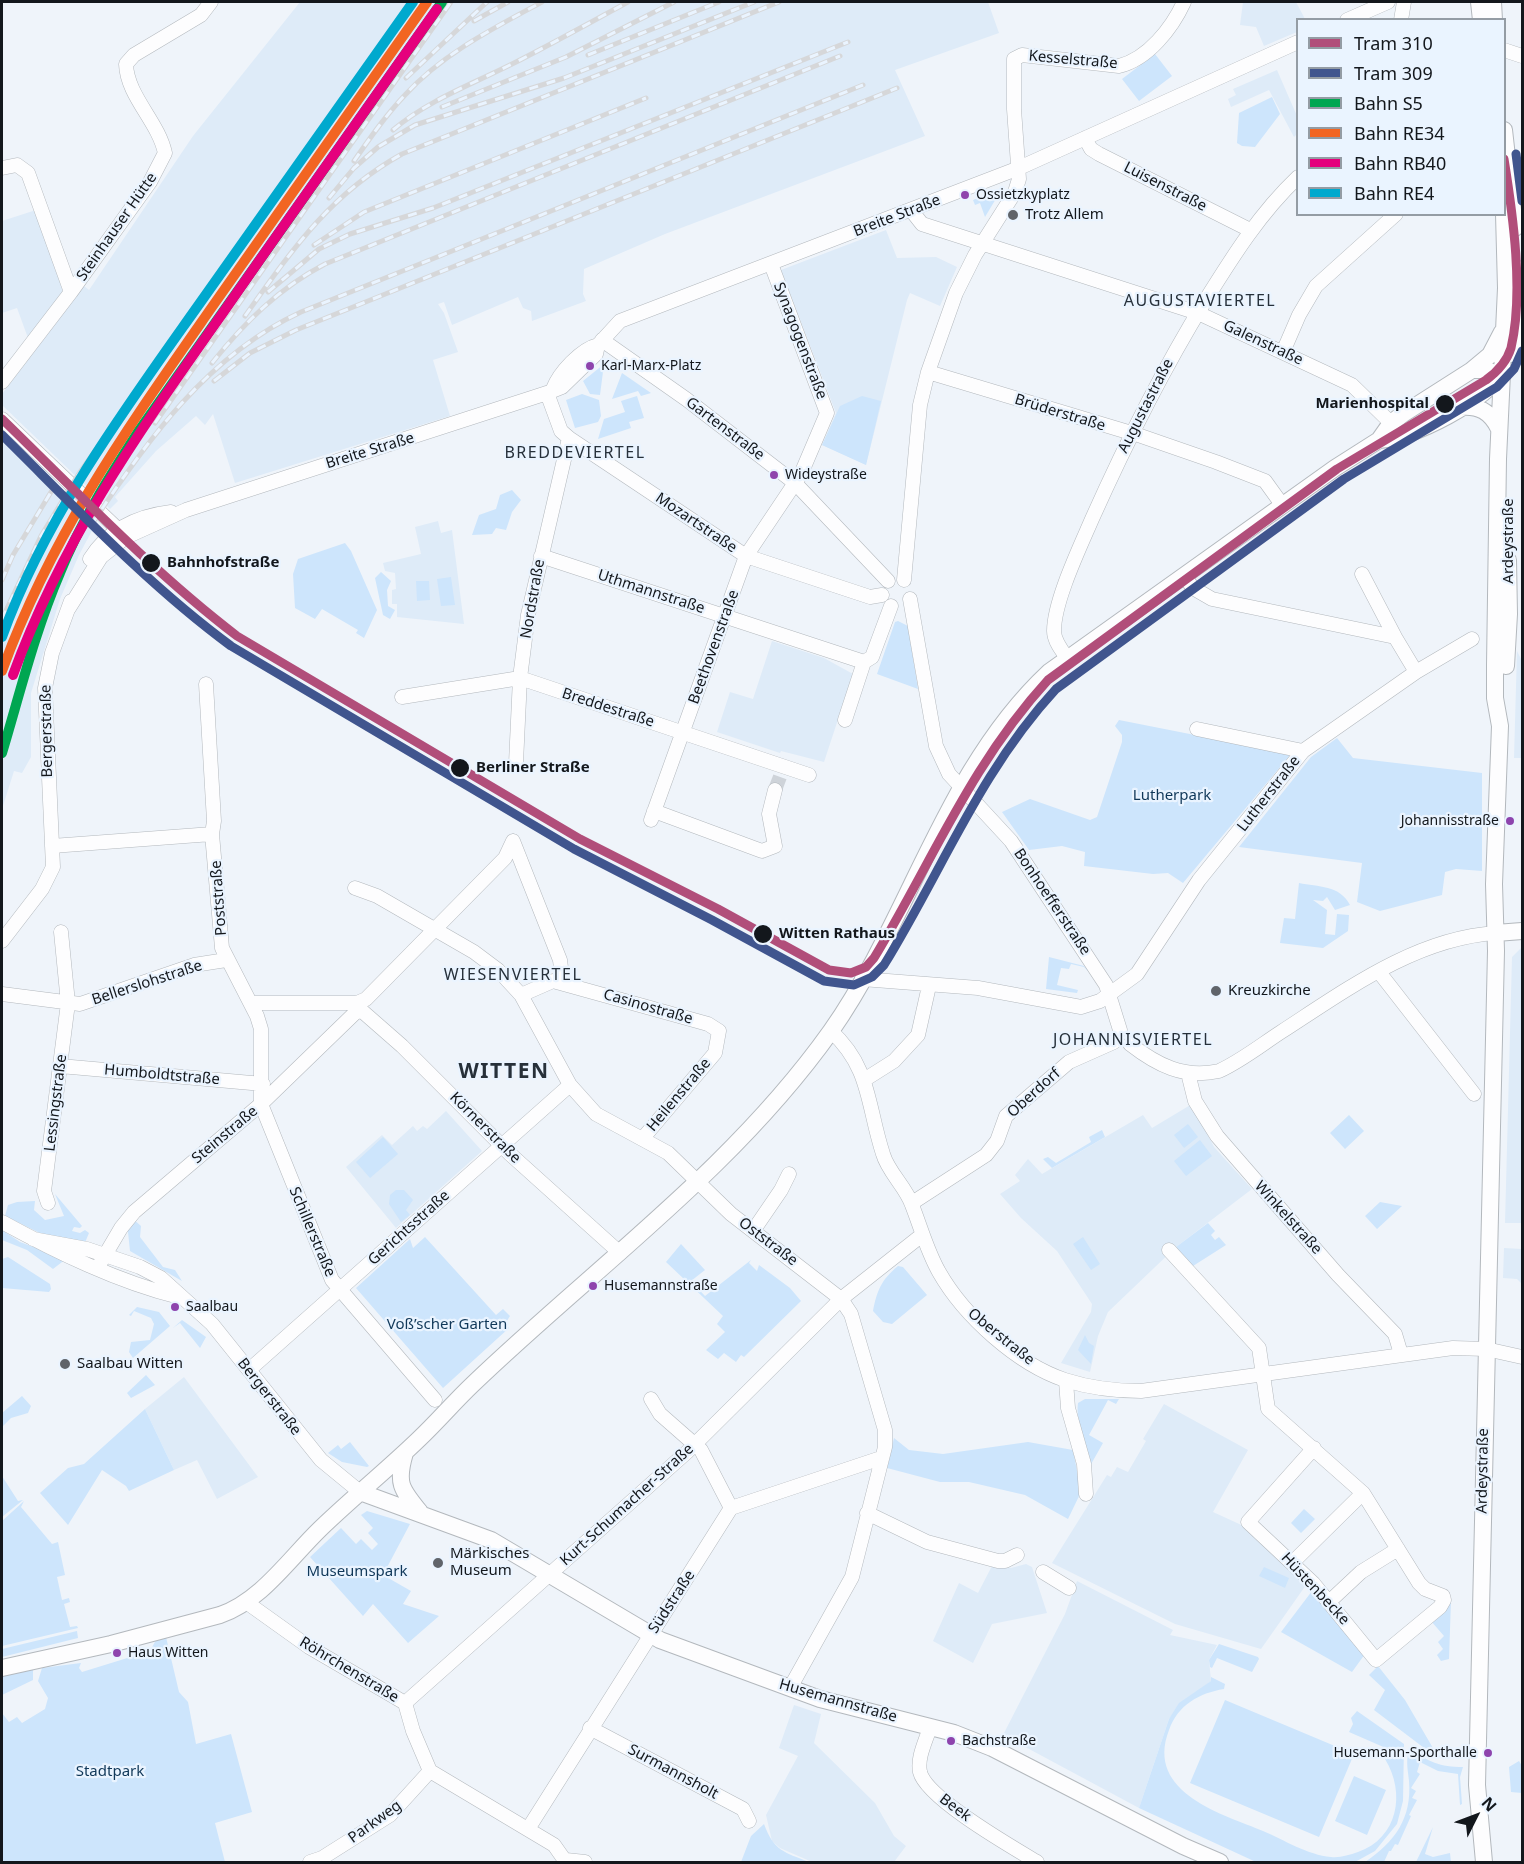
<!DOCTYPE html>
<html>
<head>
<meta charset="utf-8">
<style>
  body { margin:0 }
  #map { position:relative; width:1524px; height:1864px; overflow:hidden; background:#eff4fa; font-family:"Noto Sans",sans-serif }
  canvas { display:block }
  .frame { position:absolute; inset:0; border:3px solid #13171c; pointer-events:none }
  .legend { position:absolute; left:1296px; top:18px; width:210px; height:198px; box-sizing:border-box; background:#eaf4ff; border:2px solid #949ca4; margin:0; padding:8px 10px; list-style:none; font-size:18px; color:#13171c }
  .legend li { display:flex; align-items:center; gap:12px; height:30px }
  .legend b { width:30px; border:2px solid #949ca4 }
  .north { position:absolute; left:1446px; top:1786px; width:60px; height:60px; -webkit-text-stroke:4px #eaf4ff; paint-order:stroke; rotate:48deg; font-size:16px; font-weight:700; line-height:24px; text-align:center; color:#13171c }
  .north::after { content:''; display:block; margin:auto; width:21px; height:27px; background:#13171c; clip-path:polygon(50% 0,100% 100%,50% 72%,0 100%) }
</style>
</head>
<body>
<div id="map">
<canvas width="1524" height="1864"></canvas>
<div class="frame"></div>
<ul class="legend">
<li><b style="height:8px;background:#b14e7a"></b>Tram 310</li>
<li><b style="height:8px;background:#40558e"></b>Tram 309</li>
<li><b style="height:8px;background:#00a651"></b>Bahn S5</li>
<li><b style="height:8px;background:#f26522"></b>Bahn RE34</li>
<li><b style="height:8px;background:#e5007d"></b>Bahn RB40</li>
<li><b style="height:8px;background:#00a9ce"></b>Bahn RE4</li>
</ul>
<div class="north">N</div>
</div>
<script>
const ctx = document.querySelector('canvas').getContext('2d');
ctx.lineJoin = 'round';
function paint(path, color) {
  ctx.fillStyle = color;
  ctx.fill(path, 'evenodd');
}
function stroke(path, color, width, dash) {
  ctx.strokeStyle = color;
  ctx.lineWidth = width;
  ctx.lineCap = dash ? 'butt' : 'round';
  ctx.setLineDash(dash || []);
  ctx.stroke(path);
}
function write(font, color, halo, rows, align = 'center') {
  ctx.font = font + ' "Noto Sans",sans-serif';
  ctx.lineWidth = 4.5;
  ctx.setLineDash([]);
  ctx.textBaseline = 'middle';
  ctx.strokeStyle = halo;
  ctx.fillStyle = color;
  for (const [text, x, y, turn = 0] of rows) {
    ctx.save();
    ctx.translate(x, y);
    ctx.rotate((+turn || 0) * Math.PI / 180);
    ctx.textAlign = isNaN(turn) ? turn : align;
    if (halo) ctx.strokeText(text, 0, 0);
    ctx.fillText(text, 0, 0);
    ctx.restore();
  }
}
paint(new Path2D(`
  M300 2H988L999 33 895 70 925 136 665 234 584 269 583 294 586 301 532 321 531 311 523 308 518 297 452 325 444 302 438 304 444 313 458 352 433 360 450 416 235 483 213 414 205 425 196 416 156 451 115 497 118 501 110 509 2 405V394L84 286 89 290 193 136Z
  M1243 2H1296L1305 19 1298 20 1297 32 1264 46 1256 27 1240 25Z
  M1277 70 1297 116V134L1294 137 1269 90 1231 107 1228 99 1236 95 1233 89Z
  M36 210 63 292 28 338 17 308 2 313V221Z
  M886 230 897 258 936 257 957 267 940 306 910 293 907 300 866 465 822 445 836 413 781 270Z
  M2 434 95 525 79 555 60 599 31 693V757L22 773 14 771 2 809Z
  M438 521 441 533 452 530 464 624 397 617V604H392V590L396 589 395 573 385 571 383 563 421 554 415 527Z
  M772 641 824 658 853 674 824 762 781 751 780 753 717 732 730 692 753 699Z
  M1517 651 1522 661V758H1514Z
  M1522 947V1223H1505L1512 957Z
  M1192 1104 1214 1147 1252 1189 1176 1247 1108 1312 1098 1336 1090 1372 1061 1363 1091 1312 1092 1304 1057 1251 1021 1218 1000 1194 1020 1181 1015 1175 1028 1159 1042 1174 1143 1115 1152 1128Z
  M446 1111 482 1151 396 1228 346 1167 382 1135 392 1145 413 1126 417 1131 423 1126 427 1129Z
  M1504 1248 1522 1249V1284L1517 1279 1503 1278Z
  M184 1377 258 1477 217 1499 197 1460 174 1470 145 1409Z
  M1164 1404 1248 1450 1213 1512 1248 1528 1306 1585 1261 1649 1175 1624 1052 1563 1107 1475 1111 1477 1117 1467 1128 1472 1146 1441 1143 1439Z
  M993 1564 1011 1568 1026 1564 1032 1567 1047 1613 992 1624 973 1663 933 1641 959 1583 978 1593Z
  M1077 1581 1173 1630 1170 1635 1217 1645 1209 1660 1211 1681 1169 1719 1139 1808 1003 1735 1065 1614Z
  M794 1705 821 1714 814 1743 875 1803 894 1836 906 1846 894 1862H812L780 1848 772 1841 766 1815 798 1756 779 1748Z`), '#deebf8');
paint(new Path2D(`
  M1155 54 1172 76 1139 101 1122 79Z
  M1272 97 1280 114 1255 147 1242 146 1237 143 1239 113Z
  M1003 187 985 217 980 203 975 205 973 200Z
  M604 364 600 395 590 394 583 381Z
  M622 373 651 393 641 396 638 391 612 399Z
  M582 394 599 400 601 416 598 422 575 428 566 400Z
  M637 396 644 418 629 422 631 428 598 439 604 419 625 412 621 401Z
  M862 396 881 401 866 465 822 445 840 406Z
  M512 490 521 500 512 512 506 530 496 528 492 534 472 535 479 515 496 509 500 495Z
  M345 543 351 551 377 610 364 638 356 633 358 630 322 609 315 619 295 608 293 574 298 559Z
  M381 572 391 581 387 590 388 606 395 610 390 619 383 615 375 578Z
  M451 577 455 605 441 606 437 579Z
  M416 581H429L430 600 417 601Z
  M898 621 908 626 918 689 877 674 895 622Z
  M1119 720 1291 754 1183 883 1168 873 1153 874 1084 866 1085 852 1062 846 1029 850 1002 812 1030 799 1090 820 1097 817 1122 742V735L1115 726Z
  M1337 738 1353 758 1482 773V871L1456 869 1445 872 1442 895 1380 911 1357 902 1362 863 1239 847 1311 757Z
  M1299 883C1318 887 1340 885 1350 905L1335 910 1327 897 1323 901 1313 900 1327 910 1325 934 1335 935 1337 914 1349 915 1348 931 1323 948 1280 943 1284 918 1295 919Z
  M1049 957 1084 966 1090 973 1084 967 1071 964 1069 969 1061 968 1057 985 1078 990 1077 993 1046 989Z
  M1349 1115 1364 1131 1345 1149 1330 1133Z
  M1188 1124 1198 1137 1184 1148 1174 1135Z
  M1102 1130 1105 1137 1052 1168 1043 1159 1048 1157 1056 1163 1091 1142 1089 1137Z
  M383 1137 398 1154 370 1178 356 1162Z
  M1200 1140 1212 1156 1186 1176 1174 1161Z
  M396 1190H404L413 1200 406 1210 410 1215 401 1222 389 1204 390 1195Z
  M55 1194 82 1226 80 1228 74 1227 72 1231 80 1233 85 1230 89 1233 84 1245 44 1235 5 1216 8 1205 17 1202 35 1201 34 1210 45 1220 64 1216Z
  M1380 1202 1402 1206 1377 1229 1365 1216Z
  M132 1218 141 1226 140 1237 163 1267 175 1270 182 1281 130 1251 128 1232 125 1228Z
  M1208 1223 1215 1231 1211 1235 1215 1240 1219 1237 1226 1245 1193 1266 1176 1247Z
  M2 1230 20 1242 66 1259 53 1269 27 1250 2 1240Z
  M425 1237 496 1315 503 1309 510 1316 505 1324 509 1328 443 1388 356 1288 410 1239 413 1248Z
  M1083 1237 1100 1264 1091 1270 1073 1244Z
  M681 1244 705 1270 691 1281 705 1296 751 1260 749 1263 757 1271 759 1265 790 1288 801 1301 744 1357 741 1355 736 1362 724 1353 718 1359 706 1350 725 1332 717 1324 723 1316 666 1262Z
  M8 1257 50 1284 51 1289 49 1292 2 1288V1259Z
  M898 1266 903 1267 927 1295 892 1324 883 1322 873 1311C877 1291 881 1280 898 1266Z
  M137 1307 159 1312 170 1326 133 1358 129 1352 131 1342 150 1340 154 1324 151 1318 134 1311 131 1316 129 1315Z
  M182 1320 206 1337 200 1348 180 1323 173 1328Z
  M1085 1335 1089 1343 1094 1346 1091 1364 1078 1350Z
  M146 1375 155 1385 131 1398 127 1393Z
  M22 1396 31 1406 28 1413 11 1418 2 1427V1413Z
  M1085 1399H1119L1116 1404 1108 1400 1089 1435 1103 1443 1090 1466C1088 1445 1075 1423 1078 1403Z
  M145 1409 174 1470 129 1491 126 1486 102 1470 68 1525 40 1493 68 1468 84 1464Z
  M894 1438 909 1450 943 1454 1028 1442 1073 1450 1081 1492 1068 1519 1025 1495 969 1482H940L887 1468Z
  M350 1442 369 1466 367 1467 342 1462 328 1453 338 1445 341 1449Z
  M2 1476 18 1501 23 1500 2 1517Z
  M24 1501 21 1507 52 1544 58 1542 65 1575 57 1577 62 1600 69 1598 70 1602 64 1604 70 1627 77 1626 78 1628 2 1646V1521Z
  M1304 1509 1315 1519 1301 1533 1291 1523Z
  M367 1511 410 1524 383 1575 411 1591 403 1604 439 1616 408 1643 373 1604 363 1616 310 1557 341 1528 356 1544 361 1539 372 1550 378 1544 368 1533 373 1528 361 1515Z
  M1264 1567 1289 1578 1285 1588 1259 1576Z
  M1312 1591 1365 1654 1352 1672 1281 1632Z
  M1451 1600 1449 1659 1441 1661 1437 1655 1443 1649 1438 1642 1444 1636 1431 1621Z
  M77 1631 78 1638 2 1657V1649Z
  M166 1637 179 1692 188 1702 196 1744 231 1734 252 1812 215 1823 225 1862H2V1713L9 1722 17 1717 22 1723 45 1709 48 1698 38 1681 42 1668 81 1663 79 1668 82 1672 150 1651 156 1640Z
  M1219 1644 1258 1657 1259 1659 1252 1672 1217 1658 1212 1668 1210 1667 1209 1660Z
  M1378 1666 1405 1700 1437 1755H1464V1758L1436 1757 1374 1710 1385 1690 1369 1675Z
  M33 1669V1680L2 1695V1675Z
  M1211 1677 1225 1684 1224 1689C1199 1693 1178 1705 1169 1730 1144 1794 1226 1815 1263 1831 1284 1840 1308 1855 1331 1857 1340 1858 1349 1855 1358 1852 1398 1838 1406 1793 1385 1759L1388 1749 1349 1732 1353 1724 1351 1718 1357 1711 1404 1744 1403 1801 1397 1824 1375 1851 1355 1862H1256L1139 1808 1169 1719 1179 1703 1211 1681Z
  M1225 1700 1354 1754 1319 1837 1190 1783Z
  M1410 1748C1428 1762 1440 1767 1463 1767L1460 1777 1462 1804 1460 1805 1458 1774 1438 1771 1420 1762 1417 1772 1420 1774 1411 1788 1416 1791 1412 1798 1417 1800 1409 1815 1411 1816 1398 1845 1395 1844 1391 1851H1389L1384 1862H1365C1395 1842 1412 1818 1409 1781 1408 1770 1405 1759 1410 1748Z
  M1519 1761 1522 1766V1793L1511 1792 1509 1767Z
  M1354 1776 1386 1790 1367 1835 1335 1821Z
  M764 1824C774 1851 784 1852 809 1862H741L751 1836Z
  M1433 1827 1425 1854 1433 1857 1450 1853 1451 1862H1416Z`), '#cde5fc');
stroke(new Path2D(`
  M775 790 781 774`), '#ced3d9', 14, [14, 7]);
const minor = new Path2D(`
  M1347 20 1388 2
  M1401 20 1404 2
  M1504 50 1522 56
  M1085 138 1091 149 1099 154 1250 230
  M2 168 17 165 28 173 71 292 2 382
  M911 210 922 224 1198 313 1352 385 1391 423
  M71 292 150 182 165 153C158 121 127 96 126 64L134 55 201 15 211 2
  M602 340 686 399 795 483 888 581
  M1283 352 1299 315 1316 286 1396 214
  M928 372 1138 435 1216 462 1265 481 1283 506
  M553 389C559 373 581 349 598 345
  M547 393 561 431 569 438 746 556 870 597 882 595
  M2 419 124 535
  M541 556 864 662
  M90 559C108 530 137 516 171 512
  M1362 574 1395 637
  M1185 577 1193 588 1212 599 1395 637 1416 672
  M904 580 920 405 928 372 956 293 975 255 1015 192 1019 179 1014 109V59L1022 55 1119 66C1148 59 1172 28 1184 2
  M910 599 936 746 949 774 1011 841 1106 985 1120 1030
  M69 608 101 557 126 537 186 510 547 393 562 387 596 354 598 345 620 321 1019 168 1298 42
  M1068 659C1062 651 1054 641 1054 631 1054 601 1080 547 1092 519 1126 443 1162 371 1205 301 1233 256 1260 213 1298 177
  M206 684 214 821 212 834 222 948 257 1016 261 1029V1104L332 1280 435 1400
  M402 697 520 678 809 775
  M845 720 864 662 872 657 891 606
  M1197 729 1303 751
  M516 763 520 678 528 615 569 438
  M654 811 762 851 775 846 769 814 775 790
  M651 820 746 556 801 474 827 413 771 264
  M513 841 560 960 563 983
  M52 846 212 834
  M355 888 377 896 474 952 498 970 521 995 570 1085 596 1114 668 1153 731 1214 841 1299 851 1314 885 1430V1447L852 1577 790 1688
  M2 941 42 889 53 867 45 688 52 653 71 601
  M1379 972 1474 1094
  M862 979 978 988 1081 1007 1100 1001 1137 974 1199 880 1303 751 1416 672 1472 639
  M2 994 80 1004 194 965 226 960
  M521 995 553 981 708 1024 719 1031 715 1053 643 1138
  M251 1003H357L366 999 505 858 513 841
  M831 1031C871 1068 867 1105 883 1154 888 1172 906 1187 912 1205 921 1228 927 1251 939 1272 964 1316 1017 1364 1065 1380 1090 1388 1115 1391 1141 1391L1453 1348 1486 1349 1522 1357
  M1130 1044C1157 1065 1184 1079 1219 1071 1241 1061 1261 1045 1281 1032 1346 990 1416 938 1496 933
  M60 1066 263 1084
  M1188 1073 1195 1101 1217 1136 1338 1275 1395 1334 1401 1354
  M864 1080 894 1061 918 1035 929 986
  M48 1203 44 1191 68 1003 61 932
  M912 1203 986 1155 997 1141 1006 1116 1069 1062 1114 1042
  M2 1222C57 1252 118 1282 179 1297
  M753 1231 781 1190 789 1174
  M33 1239 87 1249 140 1267 161 1278 212 1324 321 1460 360 1492
  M1169 1250 1259 1348 1268 1409 1363 1493 1419 1583 1425 1589 1443 1596 1444 1600 1440 1607 1376 1660 1313 1583 1248 1522 1314 1448
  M98 1267 121 1228 134 1212 261 1104 356 1012 362 1011 402 1046 510 1154 620 1253
  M249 1370 570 1085
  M1066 1381 1068 1408 1084 1464 1086 1494
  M651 1399 660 1414 701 1450 731 1508
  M867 1513 927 1542 998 1561H1005L1017 1555
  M1293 1562 1363 1493
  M1043 1572 1069 1588
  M1330 1601 1361 1572 1398 1549
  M246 1602 309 1647 405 1703 413 1731 430 1771 554 1845 566 1862
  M405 1703 687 1452 841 1299 922 1235
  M930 1727C926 1741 917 1757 920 1772 926 1798 1012 1847 1037 1862
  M590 1728 743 1809 749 1821
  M528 1829 731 1508 881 1458
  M566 1860 585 1862
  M310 1862 322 1858 390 1815 430 1771`);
const major = new Path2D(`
  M1479 2 1481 20
  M1493 2 1494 20
  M1504 130 1515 228
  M1513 354 1518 315V269
  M1472 370 1490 355 1502 332
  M1460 407C1479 405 1491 412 1499 429
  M1379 440C1416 437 1483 402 1504 371
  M1506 666 1509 614 1508 560
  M1496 933 1522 931
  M405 1453C396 1483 401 1489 420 1512
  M360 1492 491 1540 660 1640 820 1699 954 1733 992 1748 1183 1846 1220 1862
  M2 1668 111 1644 220 1615C261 1601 289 1559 320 1529 352 1498 387 1470 419 1439 438 1421 454 1402 473 1384 594 1268 733 1169 831 1031 911 917 945 769 1049 672L1335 468 1379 440 1391 423 1403 414 1472 370H1485L1502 375
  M1484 1862 1477 1785 1496 951 1494 884 1500 726 1495 698V665L1498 459 1506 288 1504 214`);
stroke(minor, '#b3b8bd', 15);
stroke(major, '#b3b8bd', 18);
stroke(minor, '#fdfdfe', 14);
stroke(major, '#fdfdfe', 16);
const rail = new Path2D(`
  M474 21 508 2
  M588 55 719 2
  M406 78 487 2
  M442 107 566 57 674 2
  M393 130C427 101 470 85 510 65 550 45 589 23 628 2
  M354 161C370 138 386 115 405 95 442 54 494 28 542 2
  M329 198 354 168 378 147 415 125 564 78 754 2
  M314 245 364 212 646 98
  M268 292 319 249 350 234 433 208 848 42
  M245 316C292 250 330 194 402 154L779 2
  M212 363C244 323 279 288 325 264L840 56
  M214 381 250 353 296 330 897 88
  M155 423 451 2
  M92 524C147 440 208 355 301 312L863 85
  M2 580 13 555 54 487
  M2 619 41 536 78 475 412 2`);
stroke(rail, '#d6d7d9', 5);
stroke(rail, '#eaf4ff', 3, [9]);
stroke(new Path2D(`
  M2 753C20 693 35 631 60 573 80 523 109 477 138 432L442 2`), '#00a651', 10);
stroke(new Path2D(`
  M2 671C52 533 129 426 212 307 284 205 355 103 427 2`), '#f26522', 10);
stroke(new Path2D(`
  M13 675C63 538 139 432 222 314 293 212 365 111 437 9`), '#e5007d', 10);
stroke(new Path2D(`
  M2 637C45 518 122 413 195 310 268 207 340 104 413 2`), '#00a9ce', 10);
stroke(new Path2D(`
  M2 419C78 493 152 571 237 636L580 839 718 909 829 970 851 973 866 967 874 958C932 862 971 764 1048 680L1337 469 1486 380C1497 372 1507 361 1511 348 1524 293 1513 215 1504 159`), '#b14e7a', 9);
stroke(new Path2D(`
  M1516 154 1522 201
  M2 435C75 507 148 585 231 646L574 849 712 920 824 981 854 985 872 977 884 965C942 871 980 771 1056 689L1344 479 1497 387 1514 369 1522 351`), '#40558e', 9);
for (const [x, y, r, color] of [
  [965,195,5,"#8e44ad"],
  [1013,215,6,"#60646a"],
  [590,366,5,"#8e44ad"],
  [1445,404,10,"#13171c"],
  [774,475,5,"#8e44ad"],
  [151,563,10,"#13171c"],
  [460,768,10,"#13171c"],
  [1510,821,5,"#8e44ad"],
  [763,934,10,"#13171c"],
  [1216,991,6,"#60646a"],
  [593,1286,5,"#8e44ad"],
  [175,1307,5,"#8e44ad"],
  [65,1364,6,"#60646a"],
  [438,1563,6,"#60646a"],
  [117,1653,5,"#8e44ad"],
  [951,1741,5,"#8e44ad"],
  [1488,1753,5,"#8e44ad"]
]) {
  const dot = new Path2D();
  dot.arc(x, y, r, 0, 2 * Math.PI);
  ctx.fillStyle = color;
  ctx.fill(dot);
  stroke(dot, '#eaf4ff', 2);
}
write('14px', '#13171c', '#eaf4ff', [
  ["Ossietzkyplatz",976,195],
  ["Karl-Marx-Platz",601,366],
  ["Wideystraße",785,475],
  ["Johannisstraße",1499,821,"right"],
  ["Husemannstraße",604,1286],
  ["Saalbau",186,1307],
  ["Haus Witten",128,1653],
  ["Bachstraße",962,1741],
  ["Husemann-Sporthalle",1477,1753,"right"]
], 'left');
write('15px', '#13171c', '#eaf4ff', [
  ["Kesselstraße",1073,60,5],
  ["Luisenstraße",1165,187,27],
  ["Breite Straße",897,216,-21],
  ["Steinhauser Hütte",117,227,-55],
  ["Synagogenstraße",800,341,69],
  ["Galenstraße",1263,343,25],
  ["Augustastraße",1146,406,-63],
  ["Brüderstraße",1060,413,17],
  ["Gartenstraße",725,429,37],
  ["Breite Straße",370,451,-17],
  ["Mozartstraße",696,523,34],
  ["Ardeystraße",1509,541,-90],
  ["Uthmannstraße",651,592,18],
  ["Nordstraße",533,599,-80],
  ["Beethovenstraße",714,647,-70],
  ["Breddestraße",608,708,18],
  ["Bergerstraße",47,731,-91],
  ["Lutherstraße",1269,794,-52],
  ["Poststraße",219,898,-94],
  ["Bonhoefferstraße",1052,902,56],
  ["Bellerslohstraße",147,983,-18],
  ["Casinostraße",648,1007,16],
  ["Humboldtstraße",162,1075,5],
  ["Oberdorf",1034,1093,-42],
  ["Heilenstraße",679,1095,-50],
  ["Lessingstraße",56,1103,-83],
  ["Körnerstraße",485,1128,45],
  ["Steinstraße",225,1135,-40],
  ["Winkelstraße",1288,1218,48],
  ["Gerichtsstraße",409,1228,-42],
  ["Schillerstraße",312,1232,67],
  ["Oststraße",768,1242,37],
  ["Oberstraße",1001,1337,39],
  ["Bergerstraße",269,1397,52],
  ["Ardeystraße",1483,1471,-89],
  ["Kurt-Schumacher-Straße",627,1505,-42],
  ["Hüstenbecke",1315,1589,47],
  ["Südstraße",672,1602,-57],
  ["Röhrchenstraße",349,1670,31],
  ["Husemannstraße",838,1701,16],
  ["Surmannsholt",673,1772,28],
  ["Beek",955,1808,37],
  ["Parkweg",375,1822,-36]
]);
write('15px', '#13171c', '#eaf4ff', [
  ["Trotz Allem",1025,215],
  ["Kreuzkirche",1228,991],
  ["Saalbau Witten",77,1364],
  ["Märkisches",450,1554],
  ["Museum",450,1571]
], 'left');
write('bold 15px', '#13171c', '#eaf4ff', [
  ["Marienhospital",1429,404,"right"],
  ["Bahnhofstraße",167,563],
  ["Berliner Straße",476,768],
  ["Witten Rathaus",779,934]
], 'left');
write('15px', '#103859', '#eaf4ff', [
  ["Lutherpark",1172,796],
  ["Voß’scher Garten",447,1325],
  ["Museumspark",357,1572],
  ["Stadtpark",110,1772]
]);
ctx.letterSpacing = '1.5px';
write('16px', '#26303a', '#eaf4ff', [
  ["AUGUSTAVIERTEL",1200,301],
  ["BREDDEVIERTEL",575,453],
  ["WIESENVIERTEL",513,975],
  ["JOHANNISVIERTEL",1133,1040]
]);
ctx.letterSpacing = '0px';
ctx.letterSpacing = '1.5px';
write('bold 21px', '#26303a', '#eaf4ff', [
  ["WITTEN",504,1072]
]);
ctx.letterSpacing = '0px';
</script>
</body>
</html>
